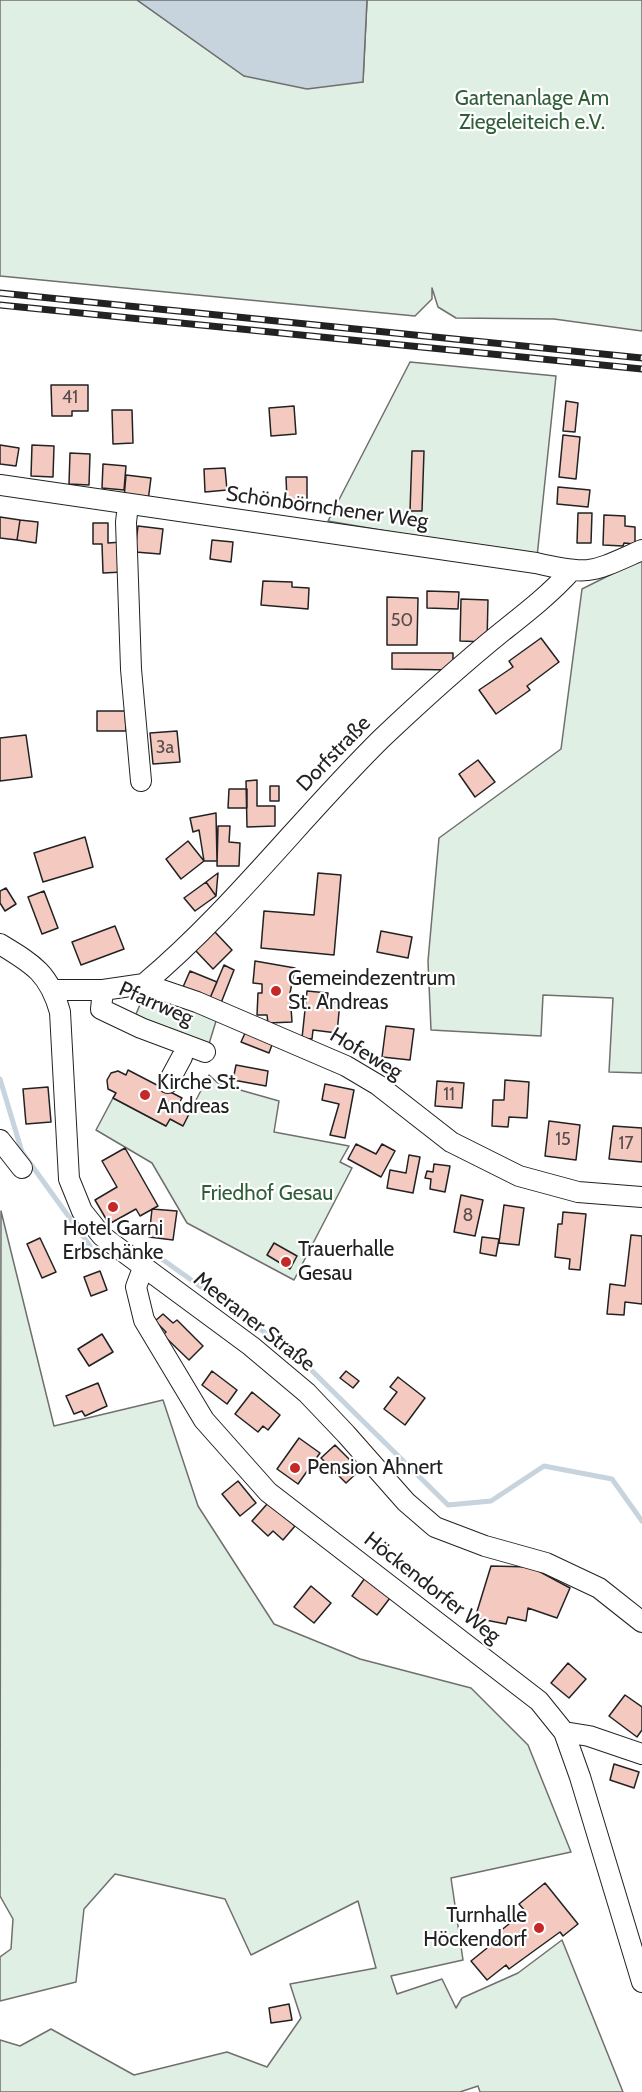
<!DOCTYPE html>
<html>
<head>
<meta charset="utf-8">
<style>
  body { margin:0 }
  canvas { display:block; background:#fff }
</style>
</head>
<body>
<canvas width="642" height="2092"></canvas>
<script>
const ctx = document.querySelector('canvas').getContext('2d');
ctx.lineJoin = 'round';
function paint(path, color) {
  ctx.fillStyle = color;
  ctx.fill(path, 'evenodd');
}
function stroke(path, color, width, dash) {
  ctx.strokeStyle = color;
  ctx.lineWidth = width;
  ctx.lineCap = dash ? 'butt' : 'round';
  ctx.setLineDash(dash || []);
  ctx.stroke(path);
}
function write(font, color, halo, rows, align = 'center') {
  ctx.font = font + ' Cabin,sans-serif';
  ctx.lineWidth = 4.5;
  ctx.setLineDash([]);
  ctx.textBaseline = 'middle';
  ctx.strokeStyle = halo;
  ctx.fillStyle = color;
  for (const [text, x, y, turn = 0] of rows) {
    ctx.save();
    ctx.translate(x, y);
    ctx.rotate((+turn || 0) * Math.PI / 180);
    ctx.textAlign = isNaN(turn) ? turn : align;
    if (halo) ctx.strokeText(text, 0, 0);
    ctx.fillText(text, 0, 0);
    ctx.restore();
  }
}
const green = new Path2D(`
  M0 0H137L244 76 363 82 367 0H642V331L554 319 456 318 438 307 432 288V299L415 316 0 276Z
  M410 362 556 376 537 557 328 521Z
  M642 559V1073L609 1072 613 998 543 995 541 1036 431 1030 428 961 439 838 561 749 582 589Z
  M146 990 217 1018 208 1047 134 1019Z
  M209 1075 219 1084 279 1101 274 1132 349 1146 340 1162 352 1168 294 1280 187 1223 152 1163 96 1130 113 1098 166 1126 170 1119 183 1125Z
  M1 1211 54 1426 163 1400 198 1506 274 1624 360 1659 471 1688 528 1745 571 1852 451 1878 463 1960 391 1976 397 1994 442 1979 456 2008 462 1998 518 1973 562 1940 623 2092H480L478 2086 460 2092H0V2040L20 2046 51 2029 134 2075 227 2052 267 2067 301 2018 290 1984 376 1968 358 1901 251 1955 225 1899 115 1874 84 1909 76 1982 0 2001V1957L11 1949 13 1919 0 1896Z`);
paint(green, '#e0efe3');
stroke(green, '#6f6f6f', 1.5);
const water = new Path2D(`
  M137 0H367L363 82 307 89 244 76Z`);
paint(water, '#c7d3dd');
stroke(water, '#6f6f6f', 1.5);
stroke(new Path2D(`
  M0 1079 22 1152 90 1246
  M145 1247 295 1354 448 1505 491 1501 544 1466 612 1479 642 1521`), '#c7d3dd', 5);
const building = new Path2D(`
  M51 385H88V411H72V416H52Z
  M566 401 578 403 575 432 563 431Z
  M294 406 296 434 271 436 269 408Z
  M112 410H132L133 443 113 444Z
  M563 435 580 437 576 479 559 477Z
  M0 445 19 448 16 466 0 464Z
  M32 445 54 446 53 477 31 476Z
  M412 451H424L422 511H410Z
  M70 453 90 454 89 485 69 484Z
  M103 464 126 466 124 490 102 488Z
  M225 468 227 490 205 492 204 469Z
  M126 475 151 478 148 501 124 498Z
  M286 477H307V501H287Z
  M558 487 590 490 588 507 557 504Z
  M578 513H592L591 543H577Z
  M604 515 625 516V526L635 527V544L624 543 623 546 603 545Z
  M0 517 20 520 17 540 0 538Z
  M20 520 38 522 36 543 17 540Z
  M93 523H108V543L122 542 123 572 103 573 102 544H93Z
  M138 526 163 529 160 554 135 552Z
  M212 540 233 542 231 562 210 559Z
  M263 581 292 582V587L309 588 308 609 261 605Z
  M427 591 459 592 458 609 427 608Z
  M387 597 418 598 417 645H387Z
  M461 599 488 600 487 642 460 641Z
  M541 638 559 662 527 686 530 690 496 714 479 690 513 667 509 661Z
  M392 653H453V670L392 669Z
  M97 711H125L126 731H97Z
  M177 731 180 762 153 764 150 733Z
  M26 735 32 777 0 781V738Z
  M478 760 495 782 475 797 459 774Z
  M257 780V806H275V826L247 827 246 781Z
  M270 786H279V801H270Z
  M229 789H247V808H228Z
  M216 813 217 861H204L199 830 193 832 190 818Z
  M218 826H230L229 842 240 843 239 866H217Z
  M85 837 93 867 43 882 34 853Z
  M188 841 204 861 181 879 166 859Z
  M218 873 216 896 206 882Z
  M318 873 341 875 334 955 261 948 264 911 314 915Z
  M206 882 216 896 195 911 184 898Z
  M6 888 16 904 5 911 0 903V891Z
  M44 891 58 928 42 934 28 897Z
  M115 926 124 949 81 965 72 942Z
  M214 931 232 950 213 969 195 950Z
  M381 931 412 937 408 958 377 952Z
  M255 961 295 968 290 993 292 1022 268 1023 267 1015H257L258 993H262V984L253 983Z
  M224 965 234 970 221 1003 210 998Z
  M190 971 217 982 210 998 183 987Z
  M307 991 328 993 327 1001 340 1002 337 1033 313 1030 312 1039 302 1038Z
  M386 1026 414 1029 410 1060 382 1057Z
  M246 1031 273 1042 269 1053 241 1042Z
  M236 1065 268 1071 266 1086 233 1080Z
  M128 1070 182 1098 178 1105 190 1112 183 1126 170 1119 166 1126 113 1098 116 1093 108 1089 107 1080 111 1073 118 1071 126 1075Z
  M505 1080 529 1082 527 1118 509 1117 508 1127 492 1126 493 1100H504Z
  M437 1081 464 1083 462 1108 435 1106Z
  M325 1084 354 1090 345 1138 330 1135 339 1104 322 1100Z
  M48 1087 51 1122 26 1124 23 1089Z
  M549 1121 580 1125 576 1160 545 1156Z
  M613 1126 642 1128V1162L609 1159Z
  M356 1144 376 1154 382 1144 395 1151 381 1177 348 1159Z
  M125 1148 158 1206 140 1216 136 1209 109 1224 95 1200 117 1187 102 1161Z
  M409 1155 420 1157 413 1193 387 1188 390 1170 406 1173Z
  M434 1164 450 1166 445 1192 430 1189 431 1179 425 1178 427 1171 433 1172Z
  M461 1195 483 1200 475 1236 454 1232Z
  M504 1205 524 1208 519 1245 499 1243Z
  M152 1209 177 1211 173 1240 149 1237Z
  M563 1212 586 1214 580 1270 569 1269 570 1259 555 1257 558 1224H562Z
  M631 1235 642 1236V1304L625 1302 624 1315 607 1314 610 1284 625 1286Z
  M482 1237 499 1239 496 1256 480 1253Z
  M40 1238 56 1272 42 1278 27 1244Z
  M274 1243 297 1256 290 1269 267 1255Z
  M100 1271 107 1290 91 1296 84 1277Z
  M163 1314 173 1323 177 1320 203 1346 189 1360 163 1335 166 1332 155 1321Z
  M102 1334 113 1352 89 1366 78 1349Z
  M212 1371 237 1390 227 1404 202 1385Z
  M346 1371 359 1381 353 1388 340 1378Z
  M398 1377 425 1398 405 1425 384 1409 397 1392 390 1387Z
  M98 1383 107 1406 85 1416 82 1411 74 1414 66 1396Z
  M252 1392 280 1415 268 1430 263 1426 258 1432 235 1414Z
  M299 1438 320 1453 298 1484 277 1469Z
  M335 1445 360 1470 346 1483 321 1458Z
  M238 1481 256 1503 240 1516 222 1494Z
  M268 1503 295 1526 283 1540 273 1531 268 1536 252 1521Z
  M491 1566 531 1567 570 1588 557 1618 528 1608 526 1621 508 1617 506 1624 475 1618Z
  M365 1578 390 1598 377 1615 352 1596Z
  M311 1586 331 1603 314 1623 294 1607Z
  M568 1663 586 1679 569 1698 551 1683Z
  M625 1695 642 1707V1730L637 1737 609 1716Z
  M614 1764 639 1772 634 1788 610 1780Z
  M545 1883 578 1924 563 1936 560 1932 509 1969 506 1965 487 1980 471 1961 502 1936 499 1932 525 1911 519 1904Z
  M289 2004 292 2020 271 2023 269 2008Z`);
paint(building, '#f3c9c0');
stroke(building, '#222', 1.5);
const minor = new Path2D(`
  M0 485 536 563C591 576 592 572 642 550
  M128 505 126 522 131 669 141 781
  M0 944C33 964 49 973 60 1012L69 1179 82 1211 102 1236 251 1346 307 1393 346 1434 406 1502 435 1527 485 1546 546 1563 599 1588 642 1622
  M144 984C231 911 300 819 381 739 420 702 461 665 503 631 527 612 550 594 571 571
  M54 990H103L144 984 197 1002 346 1066 378 1085 451 1142 519 1176 578 1192 642 1197
  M103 990 101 1009 141 1028 205 1052
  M168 1083 182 1057
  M0 1140 22 1168
  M143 1268 136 1287 144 1320 204 1420 268 1492 539 1701 564 1732 580 1777 642 1982
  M564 1732 589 1736 642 1754`);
stroke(minor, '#222', 22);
stroke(minor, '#fff', 20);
const rail = new Path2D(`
  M0 293 642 358
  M0 305 642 369`);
stroke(rail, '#222', 7);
stroke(rail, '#fff', 4.5, [14]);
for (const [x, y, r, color] of [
  [276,991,6,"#c62828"],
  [145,1095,6,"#c62828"],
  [113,1207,6,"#c62828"],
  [286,1262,6,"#c62828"],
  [295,1468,6,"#c62828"],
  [539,1928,6,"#c62828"]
]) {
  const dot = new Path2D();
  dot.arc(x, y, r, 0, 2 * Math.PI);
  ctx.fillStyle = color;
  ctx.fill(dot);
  stroke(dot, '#fff', 2);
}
write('18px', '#564c4a', null, [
  ["41",70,398],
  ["50",402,621],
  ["3a",165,748],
  ["11",449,1095],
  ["15",563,1140],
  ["17",626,1144],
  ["8",468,1216]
]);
write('21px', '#2f5e38', '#fff', [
  ["Gartenanlage Am",532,99],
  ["Ziegeleiteich e.V.",532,123],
  ["Friedhof Gesau",267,1194]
]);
write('21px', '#222', '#fff', [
  ["Schönbörnchener Weg",327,508,8],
  ["Dorfstraße",334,754,-46],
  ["Pfarrweg",156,1004,24],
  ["Hofeweg",366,1054,31],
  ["Meeraner Straße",254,1322,38],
  ["Höckendorfer Weg",432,1588,38]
]);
write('21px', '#222', '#fff', [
  ["Gemeindezentrum",288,979],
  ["St. Andreas",288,1003],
  ["Kirche St.",157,1083],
  ["Andreas",157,1107],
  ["Hotel Garni",113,1229,"center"],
  ["Erbschänke",113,1253,"center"],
  ["Trauerhalle",298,1250],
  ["Gesau",298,1274],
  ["Pension Ahnert",307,1468],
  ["Turnhalle",527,1916,"right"],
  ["Höckendorf",527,1940,"right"]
], 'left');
</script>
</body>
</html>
